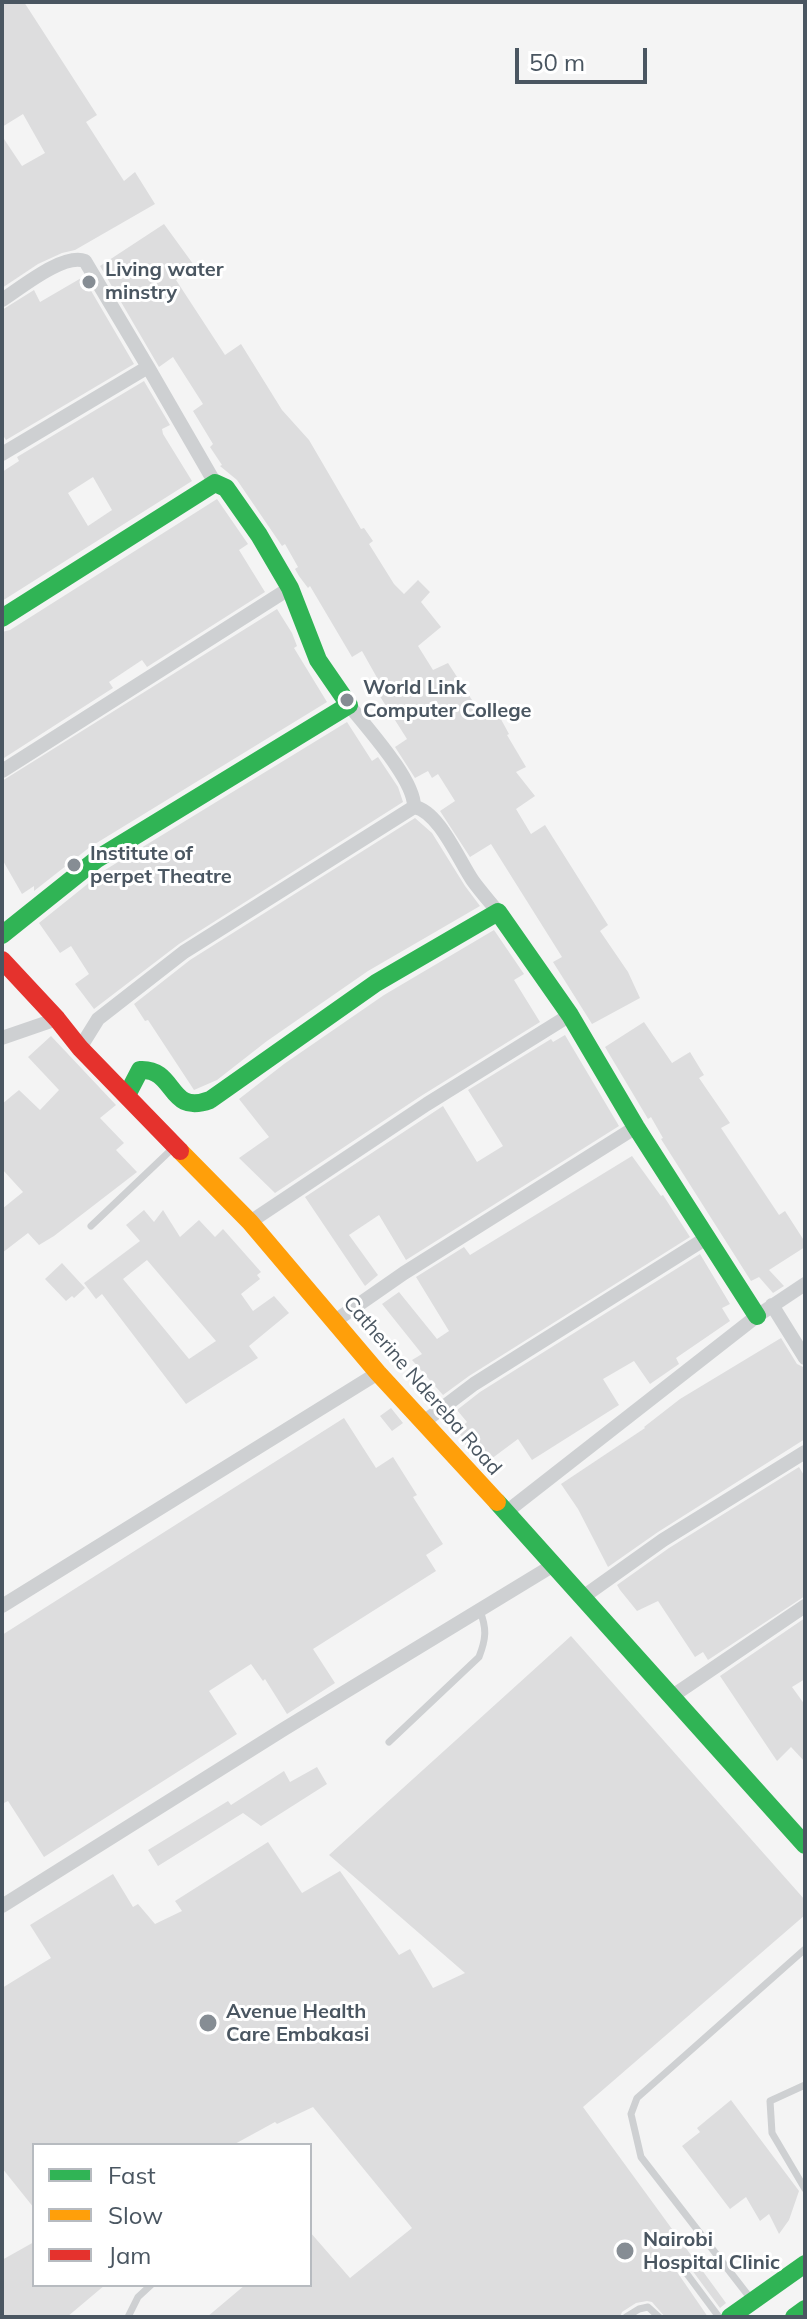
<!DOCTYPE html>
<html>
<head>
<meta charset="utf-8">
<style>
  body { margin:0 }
  #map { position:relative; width:807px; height:2319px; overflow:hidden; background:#f4f4f4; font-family:Mulish,sans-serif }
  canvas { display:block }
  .frame { position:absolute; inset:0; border:4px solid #4a5661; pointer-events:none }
  .legend { position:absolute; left:32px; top:2143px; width:280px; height:144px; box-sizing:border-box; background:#fff; border:2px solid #b7bbc0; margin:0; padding:10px 14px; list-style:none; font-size:24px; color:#4a5661 }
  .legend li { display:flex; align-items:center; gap:16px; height:40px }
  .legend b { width:40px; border:2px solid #b7bbc0 }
  .scale { position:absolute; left:515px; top:48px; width:132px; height:36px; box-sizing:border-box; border:4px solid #4a5661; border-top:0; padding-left:10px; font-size:24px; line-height:28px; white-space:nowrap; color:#4a5661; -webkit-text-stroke:6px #fff; paint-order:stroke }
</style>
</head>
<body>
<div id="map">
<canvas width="807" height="2319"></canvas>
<div class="frame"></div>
<ul class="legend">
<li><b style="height:10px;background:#30b455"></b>Fast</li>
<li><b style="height:10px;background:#ff9f0a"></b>Slow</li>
<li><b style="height:10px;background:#e5322d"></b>Jam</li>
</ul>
<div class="scale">50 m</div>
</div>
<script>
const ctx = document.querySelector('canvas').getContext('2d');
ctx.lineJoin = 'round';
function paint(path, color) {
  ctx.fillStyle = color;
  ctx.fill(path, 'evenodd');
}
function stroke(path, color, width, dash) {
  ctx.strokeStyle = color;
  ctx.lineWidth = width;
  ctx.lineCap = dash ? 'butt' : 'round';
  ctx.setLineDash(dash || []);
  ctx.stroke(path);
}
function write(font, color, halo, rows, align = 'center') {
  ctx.font = font + ' Mulish,sans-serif';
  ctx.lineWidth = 6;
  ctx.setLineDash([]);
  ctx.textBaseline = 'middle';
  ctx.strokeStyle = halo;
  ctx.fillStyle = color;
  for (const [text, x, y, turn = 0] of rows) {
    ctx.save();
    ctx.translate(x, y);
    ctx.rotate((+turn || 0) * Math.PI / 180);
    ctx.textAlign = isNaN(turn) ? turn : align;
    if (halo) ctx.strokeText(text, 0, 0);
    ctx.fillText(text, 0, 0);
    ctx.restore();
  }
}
paint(new Path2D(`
  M2 2H24L97 115 86 122 124 181 135 172 155 204 75 250 62 253 38 264 2 288V136L22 166 45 153 23 114 2 127Z
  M164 224 196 268 176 280 225 355 241 344 282 410 309 440 361 529 364 528 373 541 369 544 394 584 404 594 418 580 430 592 421 602 441 627 418 646 433 670 448 663 483 717 496 710 509 734 507 735 526 767 516 772 535 796 516 809 531 834 545 825 608 925 600 931 628 972 640 998 592 1024 553 962 562 957 491 844 470 857 440 811 455 801 438 774 432 778 428 771 415 778 395 747 407 739 374 687 380 683 362 651 352 657 310 586 308 588 299 576 295 569 298 567 285 544 282 546 237 480 220 466 222 465 210 447 213 444 193 411 203 404 173 357 159 367 100 266Z
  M83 277 134 364 6 440 2 434V310L34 290 40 302Z
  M144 381 170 425 162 429 163 434 192 481 2 601V472L19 461 17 457ZM93 477 112 510 88 526 68 493Z
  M217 499 248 544 239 550 265 592 147 667 142 660 109 682 113 688 4 758 2 632 10 630Z
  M277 609 292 633 297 646 294 648 327 702 90 847 34 891V886L22 894 2 859V781Z
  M347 722 372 761 378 757 398 787 403 802 179 944 94 1009 75 984 89 974 71 946 60 953 39 923 105 870Z
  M415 818 432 833 465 886 480 906 368 971 267 1041 217 1080 194 1090 148 1020 145 1021 134 1004 190 960Z
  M494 930 524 974 514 980 540 1022 421 1096 275 1193 239 1158 269 1137 239 1099 284 1064 384 995Z
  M644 1022 672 1063 690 1052 704 1075 699 1078 730 1123 721 1128 779 1215 785 1211 805 1242V1247L769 1270 784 1286 773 1293 759 1277 751 1281 661 1139 663 1138 651 1117 648 1119 605 1047Z
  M565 1035 619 1126 406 1260 379 1215 349 1235 378 1275 365 1286 305 1197 443 1106 477 1162 503 1146 468 1090 551 1039 553 1042Z
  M51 1036 116 1105 100 1118 124 1143 116 1150 137 1172 54 1236 39 1245 28 1233 2 1253V1209L23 1192 2 1169V1104L19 1090 40 1110 59 1090 28 1057Z
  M632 1156 661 1196 663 1195 690 1237 469 1376 443 1395 412 1360 422 1354 382 1304 399 1292 437 1339 449 1331 416 1277 464 1247 470 1255Z
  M144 1210 154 1222 163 1210 180 1237 199 1220 215 1237 223 1229 261 1272 257 1275 260 1279 241 1294 253 1311 274 1296 289 1313 249 1346 258 1358 186 1404 102 1294 96 1299 84 1283 140 1241 126 1225ZM147 1260 216 1341 189 1359 123 1279Z
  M700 1254 730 1304 722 1308 730 1321 676 1358 679 1364 650 1384 634 1361 603 1379 619 1405 532 1460 518 1439 483 1465 462 1441 464 1439 457 1431 467 1422 457 1410 480 1392Z
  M62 1263 85 1288 74 1298 72 1296 66 1301 45 1279Z
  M781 1338 797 1364 805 1368V1439L658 1532 608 1567 578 1509 561 1484 645 1428 644 1427 680 1399Z
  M391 1408 403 1423 392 1431 380 1416Z
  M344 1418 376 1468 393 1457 417 1495 413 1497 443 1544 426 1555 436 1571 313 1649 335 1683 287 1714 265 1679 263 1681 251 1664 209 1691 237 1734 44 1857 8 1801 2 1804V1635Z
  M799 1467 805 1477V1596L708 1660 703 1652 695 1657 658 1601 637 1611 620 1590 617 1585 669 1548Z
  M805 1618V1679L792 1687 805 1705V1762L791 1747 777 1761 720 1676Z
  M571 1636 805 1900V1915L583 2107 726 2303 720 2308 686 2262 681 2260 675 2263V2269L708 2317H665L652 2302 647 2301 636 2303 622 2312 620 2317H207L245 2285H310V2232L350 2278 412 2228 313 2107 277 2124 275 2122 233 2145H34V2208L2 2168V1988L51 1958 30 1925 113 1874 133 1907 138 1904 155 1924 182 1911 175 1901 268 1842 302 1893 340 1871 399 1955 410 1949 433 1988 465 1973 329 1855Z
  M317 1767 327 1784 261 1826 243 1813 158 1866 148 1850 228 1801 231 1805 284 1771 290 1782Z
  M731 2100 799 2191 789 2220 779 2234 769 2214 760 2221 746 2197 730 2209 682 2146 700 2132 697 2128Z
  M34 2242V2285H105L67 2317H2V2260Z`), '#ddddde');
stroke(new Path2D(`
  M91 1226 172 1149
  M389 1742 479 1657C486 1639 487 1629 480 1611
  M805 2085 770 2101 772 2133 805 2189
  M681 2266 719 2317
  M751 2299 641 2157 631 2114 637 2098 805 1949
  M128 2317 138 2297 151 2285
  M626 2317 639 2309 648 2307 659 2317`), '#ced0d2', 7);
stroke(new Path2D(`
  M2 300C21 288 63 253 85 261L148 367 2 454
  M148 367 215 483
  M349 705C366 727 415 780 414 807
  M2 771 290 588
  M2 1038 57 1019
  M80 1048 98 1019 184 952 414 807C439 811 459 861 473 881 481 892 490 902 498 912
  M250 1222 427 1104 570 1015
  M772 1305 805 1358
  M335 1321 404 1273 636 1127
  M425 1421 474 1384 708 1237
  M505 1513 757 1316 805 1284
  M583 1597 663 1540 805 1452
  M2 1606 378 1373
  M671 1697 805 1606
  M2 1906 284 1729 552 1566`), '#ced0d2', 14);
stroke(new Path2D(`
  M2 618 215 483 226 488 259 535 290 588 318 660 349 705 97 859 2 935
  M127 1095 140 1070C177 1068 167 1116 210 1100L376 983 498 912 570 1015 636 1127 757 1316
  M497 1502 805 1845
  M730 2317 805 2264
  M794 2317 805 2309`), '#30b455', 18);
stroke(new Path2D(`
  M180 1151 250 1222 378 1373 497 1502`), '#ff9f0a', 18);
stroke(new Path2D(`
  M2 960 57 1019 80 1048 180 1151`), '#e5322d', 18);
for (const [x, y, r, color] of [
  [89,282,8,"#868d94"],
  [347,700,8,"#868d94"],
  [74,865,8,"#868d94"],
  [208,2023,10,"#868d94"],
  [625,2251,10,"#868d94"]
]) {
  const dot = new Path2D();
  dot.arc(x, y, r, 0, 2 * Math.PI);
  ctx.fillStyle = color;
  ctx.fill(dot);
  stroke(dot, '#fff', 3);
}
write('bold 20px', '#4a5661', '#fff', [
  ["Living water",105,270],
  ["minstry",105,293],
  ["World Link",363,688],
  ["Computer College",363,711],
  ["Institute of",90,854],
  ["perpet Theatre",90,877],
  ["Avenue Health",226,2012],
  ["Care Embakasi",226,2035],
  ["Nairobi",643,2240],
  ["Hospital Clinic",643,2263]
], 'left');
write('20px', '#4a5661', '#fff', [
  ["Catherine Ndereba Road",422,1386,49]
]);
</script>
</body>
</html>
